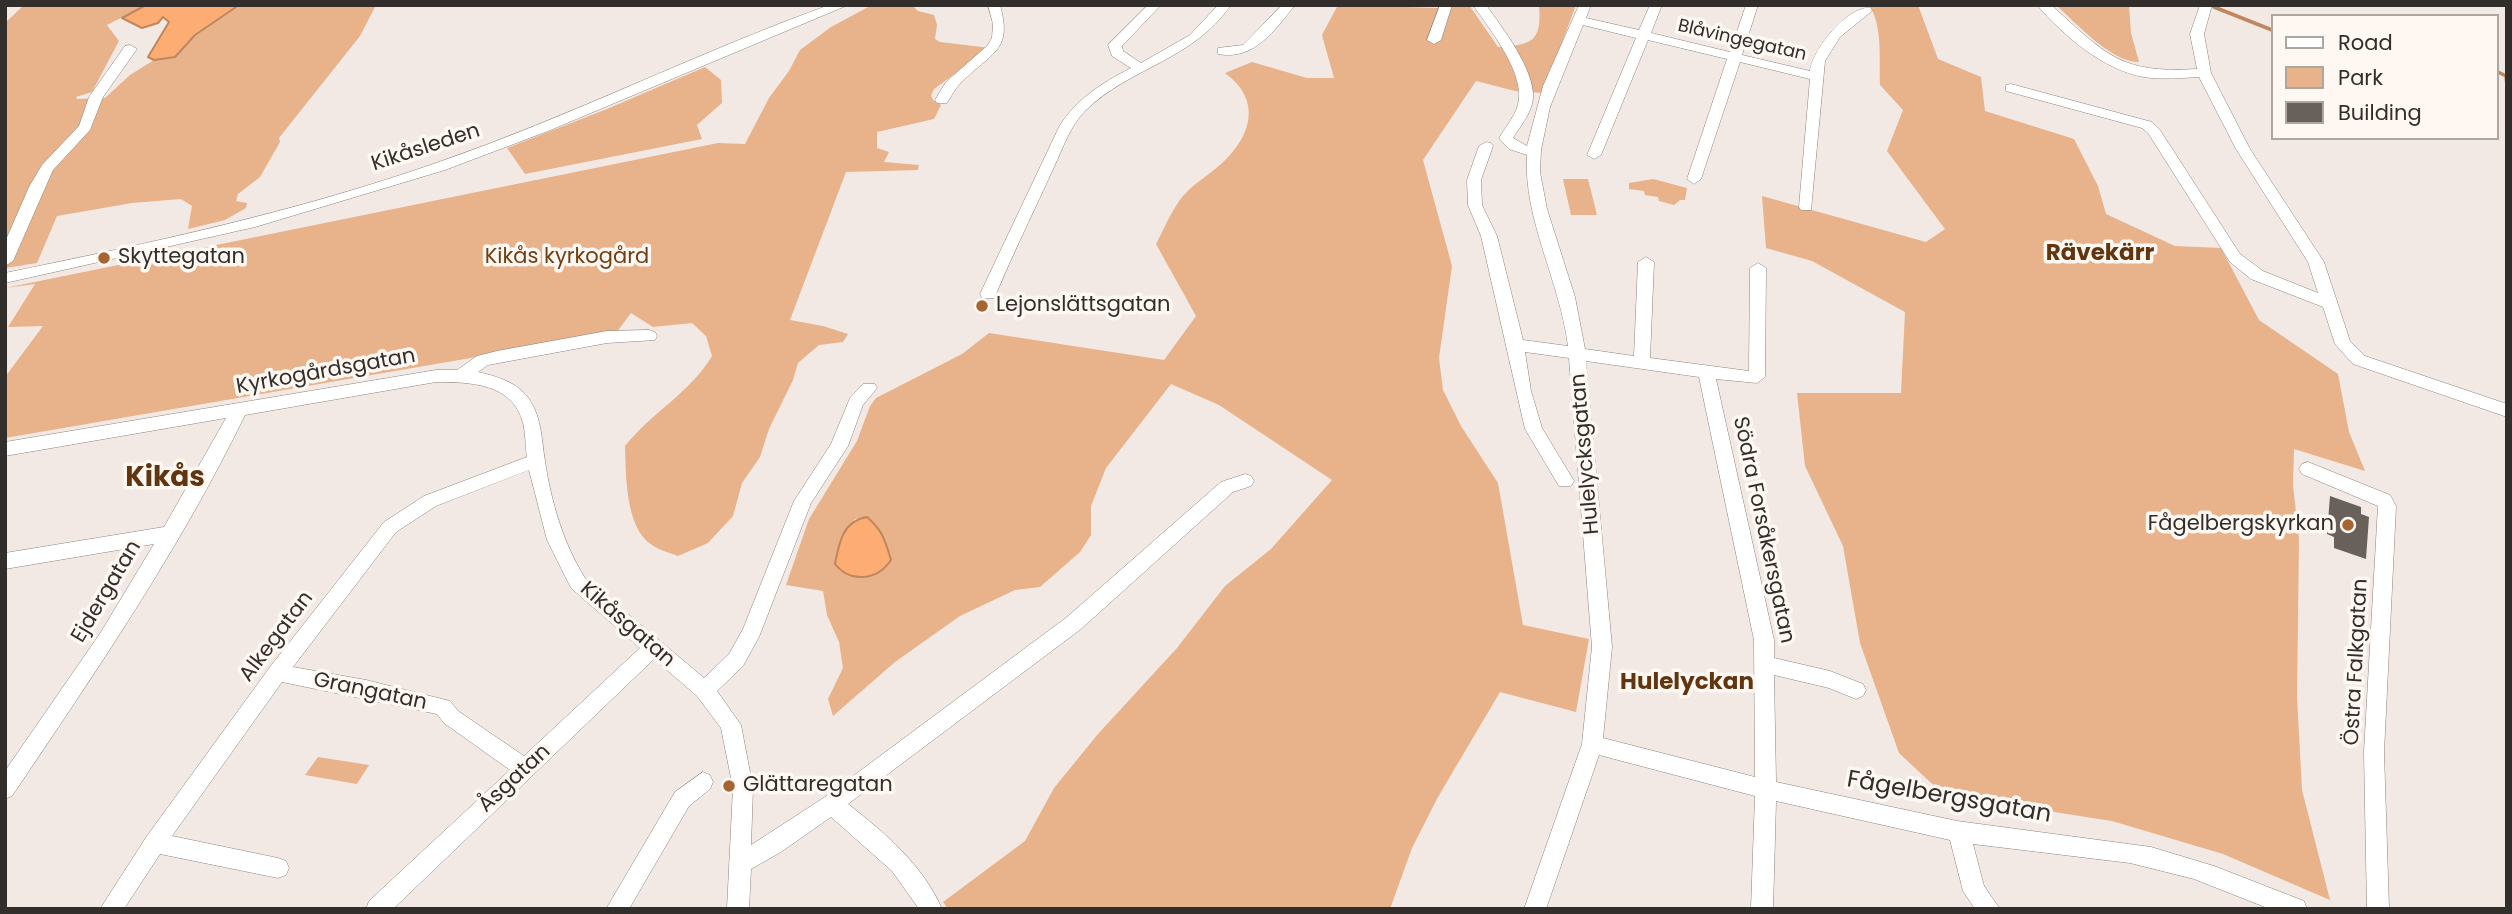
<!DOCTYPE html>
<html>
<head>
<meta charset="utf-8">
<style>
  body { margin:0 }
  #map { position:relative; width:2512px; height:914px; overflow:hidden; background:#f2e9e4; font-family:Poppins,sans-serif }
  canvas { display:block }
  .frame { position:absolute; inset:0; border:7px solid #312e2c; pointer-events:none }
  .legend { position:absolute; left:2271px; top:14px; width:228px; height:126px; box-sizing:border-box; background:#fef7f2; border:2px solid #aca7a3; margin:0; padding:9px 12px; list-style:none; font-size:21px; color:#312e2c }
  .legend li { display:flex; align-items:center; gap:14px; height:35px }
  .legend b { width:35px; border:2px solid #aca7a3 }
</style>
</head>
<body>
<div id="map">
<canvas width="2512" height="914"></canvas>
<div class="frame"></div>
<ul class="legend">
<li><b style="height:9px;background:#fff"></b>Road</li>
<li><b style="height:19px;background:#e8b28b"></b>Park</li>
<li><b style="height:19px;background:#67605b"></b>Building</li>
</ul>
</div>
<script>
const ctx = document.querySelector('canvas').getContext('2d');
ctx.lineJoin = 'round';
function paint(path, color) {
  ctx.fillStyle = color;
  ctx.fill(path, 'evenodd');
}
function stroke(path, color, width, dash) {
  ctx.strokeStyle = color;
  ctx.lineWidth = width;
  ctx.lineCap = dash ? 'butt' : 'round';
  ctx.setLineDash(dash || []);
  ctx.stroke(path);
}
function write(font, color, halo, rows, align = 'center') {
  ctx.font = font + ' Poppins,sans-serif';
  ctx.lineWidth = 7;
  ctx.setLineDash([]);
  ctx.textBaseline = 'middle';
  ctx.strokeStyle = halo;
  ctx.fillStyle = color;
  for (const [text, x, y, turn = 0] of rows) {
    ctx.save();
    ctx.translate(x, y);
    ctx.rotate((+turn || 0) * Math.PI / 180);
    ctx.textAlign = isNaN(turn) ? turn : align;
    if (halo) ctx.strokeText(text, 0, 0);
    ctx.fillText(text, 0, 0);
    ctx.restore();
  }
}
paint(new Path2D(`
  M24 5H146L107 25 119 41 92 92 76 97 77 99 105 98 130 75 154 60 175 57 195 35 239 5H376L360 36 279 138 280 142 260 177 238 194 236 201 247 203 246 208 225 220 188 229 192 206 181 199 132 203 57 216 37 263 5 268V23Z
  M872 5H912L918 11 934 15 937 25 935 39 940 42 990 48 934 89 931 96 933 100 941 105 934 119 877 132V148L889 152 884 162 919 165 918 170 846 172 790 320 823 326 848 334 843 342 819 345 798 363 793 380 769 429 760 457 742 483 733 516 708 543 678 556C670 553 659 550 652 545 625 528 626 474 625 446 651 413 691 392 712 356L706 336 692 323 653 327 631 313 616 333 5 438V377L43 326 8 327 35 284 5 288 718 143 745 144 769 98 789 71 800 50 831 27Z
  M1338 5 1438 8 1469 5 1498 47C1532 45 1542 42 1539 5H1576L1543 93 1515 91 1476 81 1423 160 1452 266 1439 358 1443 390 1461 426 1498 483 1523 625 1589 639 1576 712 1500 692 1438 797 1412 848 1390 909H948L943 902 1025 841 1054 788 1098 734 1177 648 1225 586 1271 549 1332 480 1219 405 1171 384 1106 468 1091 506V535L1080 552 1040 587 1015 590 960 616 895 662 833 716 828 699 843 668 839 642 827 615 823 591 786 585 809 519 857 441 870 406 876 398 962 354 989 333 1164 360 1196 316 1156 244C1164 229 1172 209 1183 196 1193 184 1209 175 1221 164 1252 136 1262 100 1225 73L1252 62 1307 78H1334L1322 35ZM867 517C883 531 885 540 891 560L843 536 855 519Z
  M1869 5H1918L1938 59 1981 77 1985 111 2074 139 2098 186 2106 214 2175 246 2221 248 2259 320 2338 374 2349 432 2365 471 2294 449 2293 485 2299 539 2297 697 2302 790 2330 900 2223 854 2112 821 1944 795 1899 753 1860 643 1843 546 1805 466 1797 393H1901L1905 312 1812 261 1766 248 1762 196 1926 242 1945 229 1887 151 1903 110 1880 85C1879 61 1883 25 1869 5Z
  M2056 5H2129L2131 33 2139 62C2112 63 2076 23 2056 5Z
  M705 67 721 80 722 103 697 125 702 139 525 174 507 148 607 109Z
  M1563 179H1588L1597 215H1571Z
  M1653 179 1687 188 1685 200H1680L1674 205 1659 201 1658 197 1645 195 1644 191 1629 189V183Z
  M318 757 369 765 357 784 305 775Z`), '#e8b28b');
const water = new Path2D(`
  M146 5H239L195 35 175 57 154 60 148 57 169 22 163 17 158 23 142 28 122 18Z
  M867 517C883 531 885 540 891 560 877 581 850 583 835 564 839 542 843 521 867 517Z`);
paint(water, '#fdad73');
stroke(water, '#c0875e', 2);
stroke(new Path2D(`
  M2214 7 2272 30
  M2496 71 2506 76 2507 85`), '#c0875e', 3.5);
paint(new Path2D(`
  M2330 496 2361 507V514L2369 517 2366 559 2334 548V537L2327 534Z`), '#67605b');
const minor = new Path2D(`
  M829 5H848L548 131 445 170 255 227 5 283V273C151 243 296 212 436 163 570 117 696 53 829 5Z
  M988 5H1000C1012 48 995 51 967 77 958 84 953 93 947 103H937L935 100 946 82 987 46 992 38 993 24Z
  M1148 5H1161L1122 46 1123 51 1141 63 1190 35 1218 5H1231C1191 62 1131 66 1085 111 1070 126 1063 148 1054 167 1035 209 1014 251 996 294L994 298H982L980 294 1059 127C1076 99 1102 83 1131 68L1112 56 1108 45Z
  M1282 5H1295C1275 30 1254 61 1218 54V48L1243 45Z
  M1440 5H1452L1441 40 1434 44 1427 40Z
  M1473 5H1486C1502 27 1535 70 1533 98 1532 113 1520 126 1513 138L1527 146 1543 86 1579 5H1591L1586 18 1639 30 1650 5H1662L1651 33 1730 52 1746 5H1758L1742 55 1810 71C1812 50 1848 5 1871 8L1872 11 1840 37 1825 61 1811 210H1801L1799 207 1810 79 1740 62 1701 179 1694 184 1687 179 1727 59 1648 40 1601 155 1594 159 1587 155 1636 38 1583 25 1550 107 1541 150 1540 172 1547 209 1575 297 1585 349 1634 356 1638 262 1646 257 1654 262 1650 358 1749 371 1750 268 1758 263 1766 268 1765 377 1757 383 1716 379 1774 640V658L1830 671 1863 684 1866 690 1863 696 1856 699 1829 688 1774 675 1776 782 1957 821 2151 847 2214 866 2304 901 2307 909H2270L2194 879 2130 863 1973 844 1984 886 2000 909H1975L1963 891 1950 840 1776 801 1773 909H1751L1755 796 1599 755 1546 909H1524L1582 744 1592 647 1569 358 1525 352 1531 391 1542 428 1574 481 1571 486H1559L1525 429 1481 236 1468 205 1467 180 1479 146 1486 142 1491 143 1493 146 1481 180 1482 205 1497 236 1523 340 1568 346C1560 281 1523 219 1527 155L1509 149 1499 138C1506 126 1518 113 1519 99 1522 69 1489 28 1473 5ZM1586 361 1699 377 1754 640 1755 777 1603 738 1612 647Z
  M2037 5H2051C2106 54 2119 74 2197 69L2190 34 2200 5H2212L2204 34 2211 73 2250 149 2324 262 2350 341 2365 356 2507 404V417L2353 364 2335 344 2323 307 2251 279 2230 262 2148 133 2142 128 2006 91V85L2011 84 2152 122 2160 130 2240 254 2263 271 2318 293 2308 262 2236 149 2199 77C2181 78 2162 80 2144 77 2103 70 2064 36 2037 5Z
  M130 45 137 49 103 97 90 130 53 170 13 261 5 266V242L29 187 42 165 79 126 89 97 125 46Z
  M649 330 655 332 657 336 655 340 607 343 488 365 478 372C495 376 514 381 526 395 542 415 541 437 545 461 551 501 563 543 585 578L704 678 729 654 743 629 794 501 831 444 850 398 863 384H875L877 388 863 405 848 446 811 503 759 637 743 666 717 691 741 725 753 788 751 845 825 797 1067 617 1221 482 1245 474 1251 476 1254 481 1251 486 1233 492 1081 629 848 804C885 833 923 865 942 909H919L892 871 831 817 781 852 751 869 749 909H727L733 788 721 728 697 696 654 659 393 909H366L369 901 510 770 444 723 437 714 282 682 172 836 278 858 286 861 289 868 286 875 278 878 160 854 124 909H100L147 836 270 667 384 522 424 496 527 457C525 446 526 434 523 423 513 383 470 382 436 382L245 415C180 549 95 673 12 796L5 799V771L101 632 154 544 5 569V553L164 527 226 418 5 456V442L436 370H457L477 356 497 351 607 331ZM529 470 547 540 571 588 640 648 524 756 458 711 450 701 366 680 293 667 396 532 436 506Z
  M2308 462 2390 495 2396 506 2384 752 2389 909H2367L2364 752 2378 506 2302 474 2299 469 2302 464Z
  M703 772 710 775 713 782 710 789 689 806 629 909H606L675 792Z`);
stroke(minor, '#8b847e', 1);
paint(minor, '#fff');
for (const [x, y, r, color] of [
  [104,258,7,"#a66431"],
  [982,306,7,"#a66431"],
  [2348,525,7,"#a66431"],
  [729,786,7,"#a66431"]
]) {
  const dot = new Path2D();
  dot.arc(x, y, r, 0, 2 * Math.PI);
  ctx.fillStyle = color;
  ctx.fill(dot);
  stroke(dot, '#fef7f2', 2.5);
}
write('18px', '#312e2c', '#fef7f2', [
  ["Blåvingegatan",1742,41,13]
]);
write('21px', '#312e2c', '#fef7f2', [
  ["Kikåsleden",426,148,-18],
  ["Kyrkogårdsgatan",326,372,-10],
  ["Hulelycksgatan",1586,454,-95],
  ["Södra Forsåkersgatan",1763,530,78],
  ["Ejdergatan",107,592,-59],
  ["Kikåsgatan",627,625,41],
  ["Alkegatan",277,637,-53],
  ["Östra Falkgatan",2357,662,-87],
  ["Grangatan",370,692,12],
  ["Åsgatan",515,779,-43]
]);
write('21px', '#312e2c', '#fef7f2', [
  ["Skyttegatan",118,258],
  ["Lejonslättsgatan",996,306],
  ["Fågelbergskyrkan",2334,525,"right"],
  ["Glättaregatan",743,786]
], 'left');
write('21px', '#713e13', '#fef7f2', [
  ["Kikås kyrkogård",567,258]
]);
write('bold 23px', '#613510', '#fef7f2', [
  ["Rävekärr",2100,254],
  ["Hulelyckan",1687,683]
]);
write('24px', '#312e2c', '#fef7f2', [
  ["Fågelbergsgatan",1949,798,10]
]);
write('bold 28px', '#613510', '#fef7f2', [
  ["Kikås",165,479]
]);
</script>
</body>
</html>
